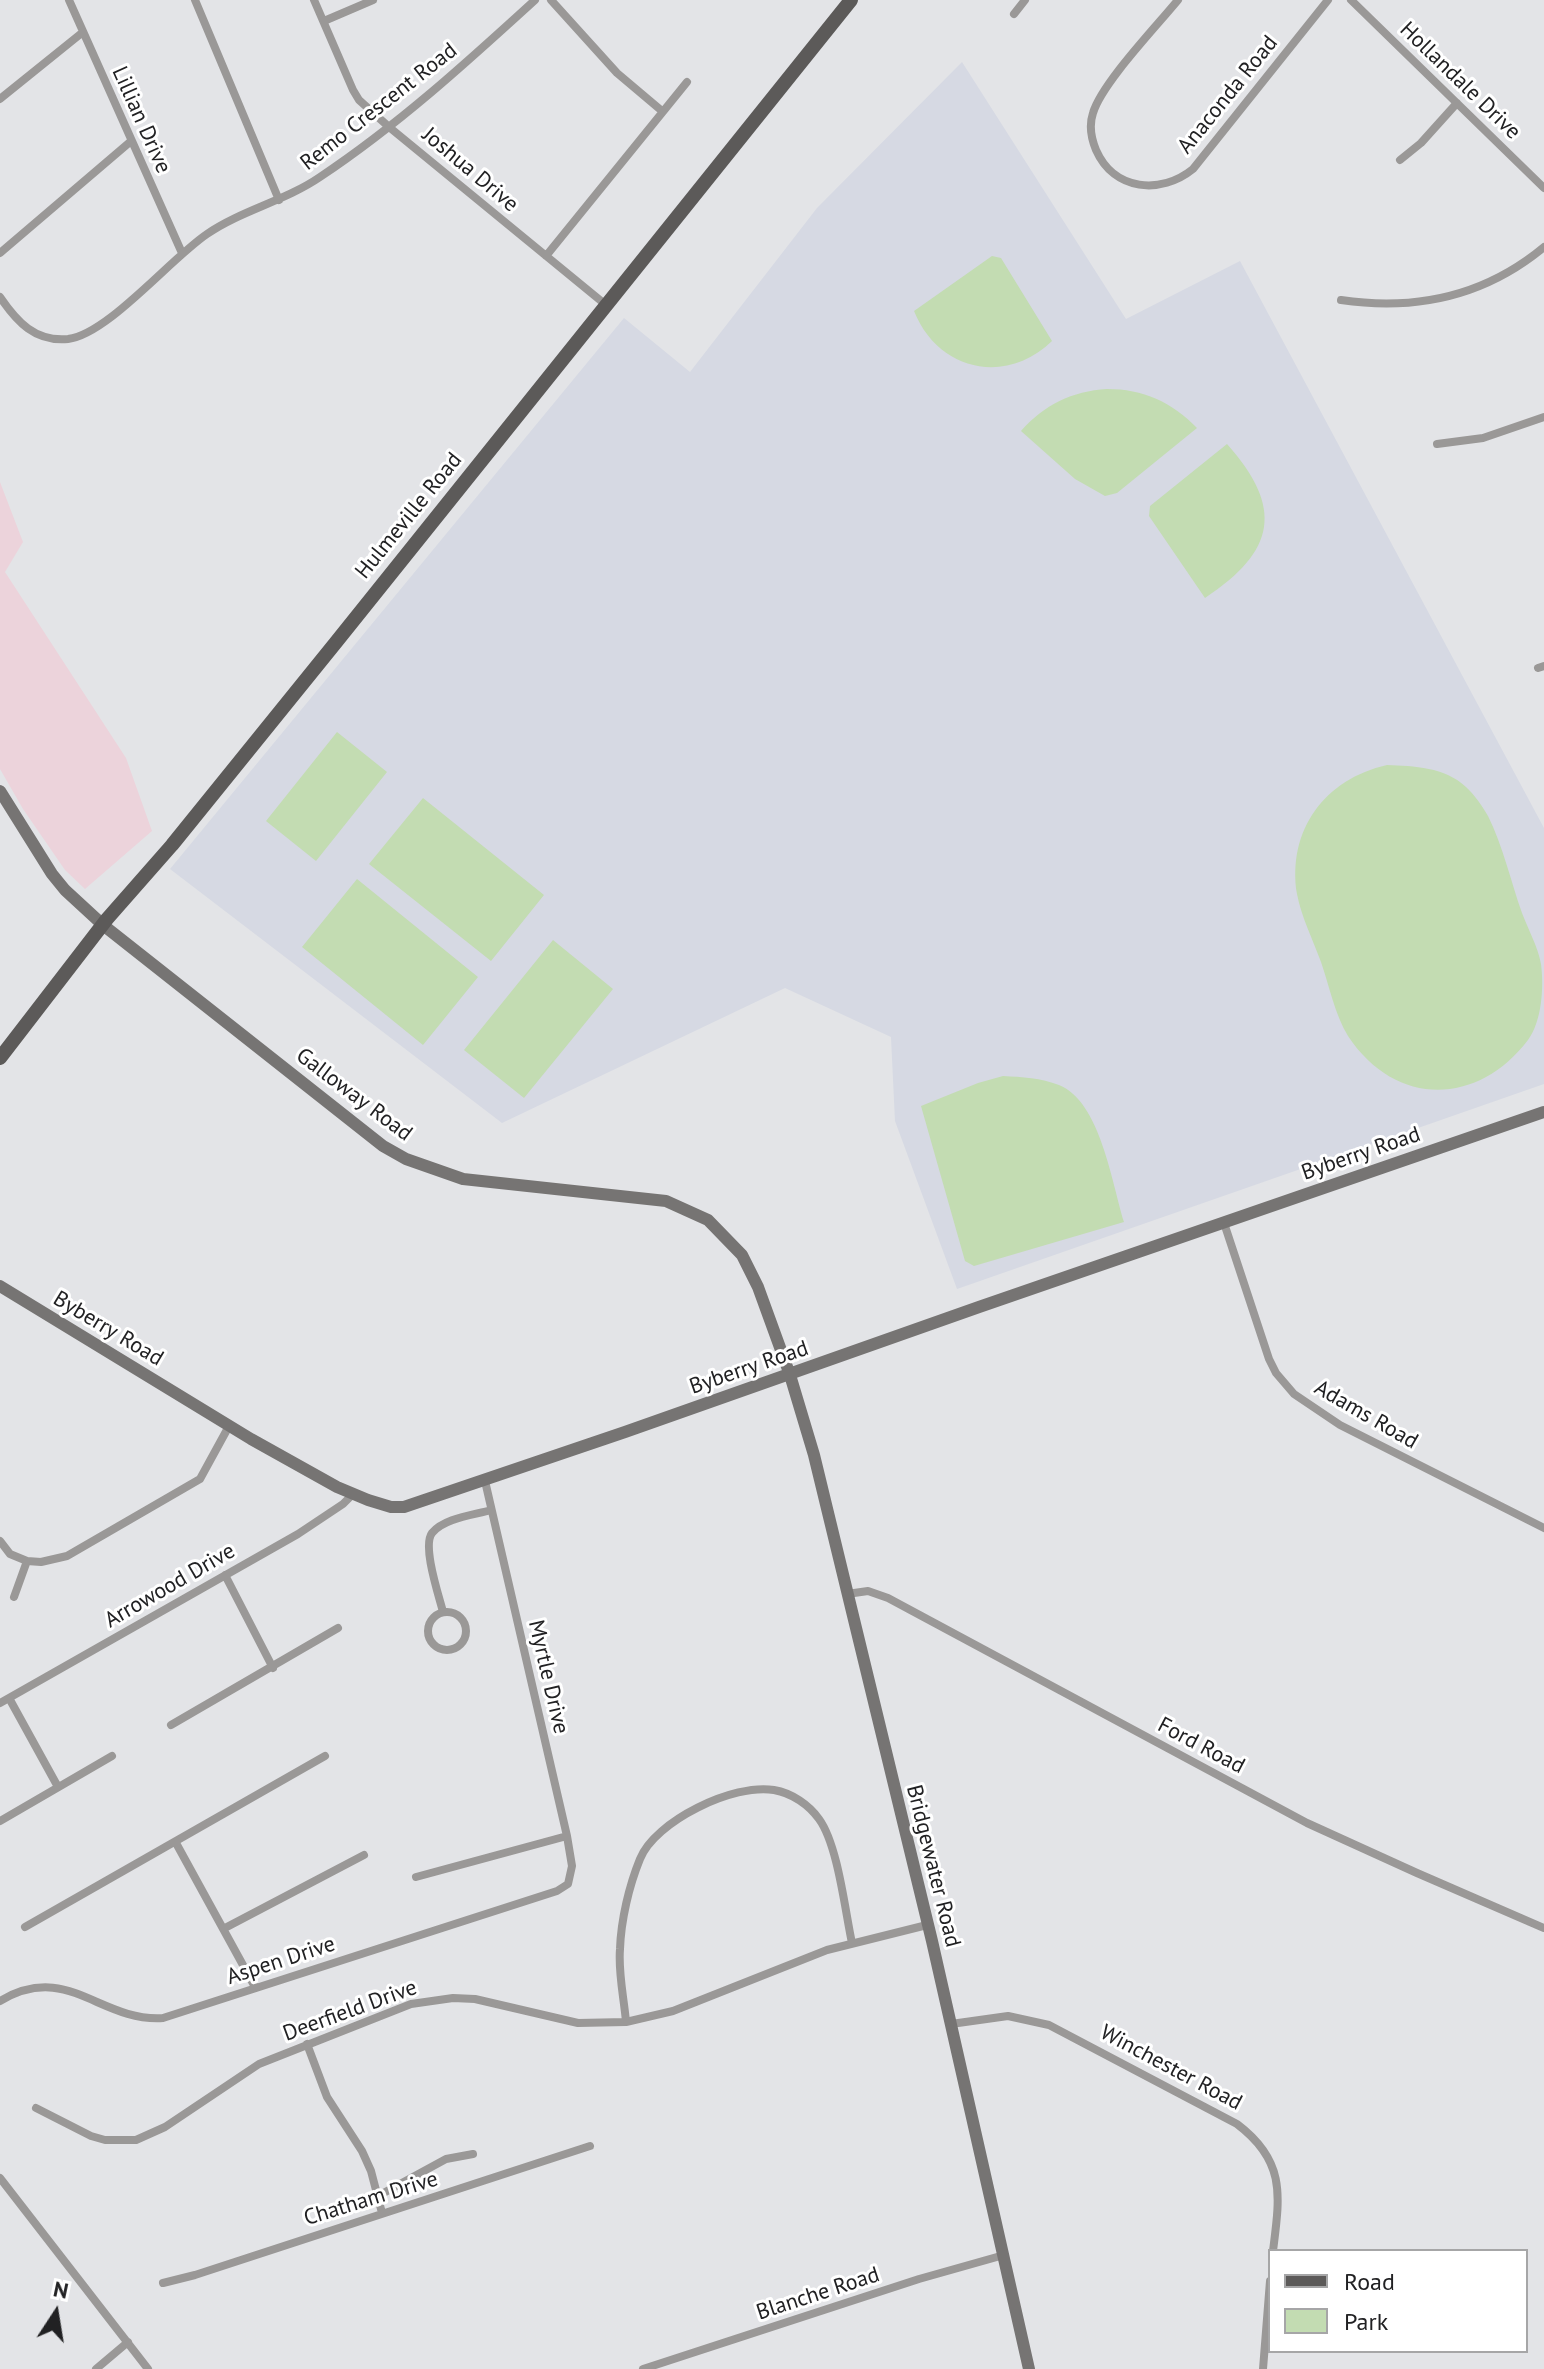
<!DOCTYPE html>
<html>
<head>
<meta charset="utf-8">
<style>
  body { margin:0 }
  #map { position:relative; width:1544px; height:2369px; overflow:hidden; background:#e3e4e7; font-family:"PT Sans",sans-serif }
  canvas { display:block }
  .legend { position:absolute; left:1268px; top:2249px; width:260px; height:104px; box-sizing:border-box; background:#fff; border:2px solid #a6a6a7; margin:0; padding:10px 14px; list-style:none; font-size:24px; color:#212123 }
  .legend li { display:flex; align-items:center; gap:16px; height:40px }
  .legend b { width:40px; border:2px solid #a6a6a7 }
  .north { position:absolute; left:16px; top:2273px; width:80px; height:80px; -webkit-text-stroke:6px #fff; paint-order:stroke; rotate:12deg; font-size:22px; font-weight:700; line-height:32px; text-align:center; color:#212123 }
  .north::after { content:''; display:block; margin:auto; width:28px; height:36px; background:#212123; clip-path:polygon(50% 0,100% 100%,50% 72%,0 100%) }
</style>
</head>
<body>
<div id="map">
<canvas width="1544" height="2369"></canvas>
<ul class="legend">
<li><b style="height:10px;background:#5c5a59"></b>Road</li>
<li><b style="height:22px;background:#c3dcb2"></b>Park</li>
</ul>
<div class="north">N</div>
</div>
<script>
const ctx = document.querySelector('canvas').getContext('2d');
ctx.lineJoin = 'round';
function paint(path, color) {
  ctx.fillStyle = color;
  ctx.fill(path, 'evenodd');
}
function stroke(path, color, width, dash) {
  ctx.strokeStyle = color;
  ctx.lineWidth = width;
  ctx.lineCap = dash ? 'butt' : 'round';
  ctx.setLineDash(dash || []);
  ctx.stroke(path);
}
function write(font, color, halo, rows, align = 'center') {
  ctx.font = font + ' "PT Sans",sans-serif';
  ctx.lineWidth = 6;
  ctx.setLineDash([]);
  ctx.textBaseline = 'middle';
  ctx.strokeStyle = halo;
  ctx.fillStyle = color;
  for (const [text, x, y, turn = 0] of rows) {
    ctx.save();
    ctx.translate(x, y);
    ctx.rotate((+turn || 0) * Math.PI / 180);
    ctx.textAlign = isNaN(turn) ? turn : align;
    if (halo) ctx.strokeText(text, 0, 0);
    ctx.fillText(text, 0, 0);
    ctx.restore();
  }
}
paint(new Path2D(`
  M0 482 23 542 5 572 126 758 152 831 85 889 65 870 23 809 0 769Z`), '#ecd3db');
paint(new Path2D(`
  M962 62 1126 319 1240 261 1544 828V1084L957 1289 895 1121 891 1037 785 988 502 1123 170 869 624 318 690 372 817 208Z`), '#d6d9e3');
paint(new Path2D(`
  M992 256 1001 258 1052 341C1006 386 938 371 914 311Z
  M1107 389C1143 389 1172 402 1197 428L1117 493 1105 496 1075 479 1021 431C1044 405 1072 391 1107 389Z
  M1227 444C1284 508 1276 551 1205 598L1149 516 1150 506Z
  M337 732 387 772 316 861 266 821Z
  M1387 765C1414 766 1445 767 1466 787 1474 794 1483 807 1488 816 1503 846 1511 882 1522 913 1528 929 1538 947 1541 964 1544 987 1542 1021 1528 1040 1477 1107 1395 1107 1348 1036 1335 1015 1329 985 1321 962 1313 940 1301 916 1297 894 1287 830 1325 779 1387 765Z
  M423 798 544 895 491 961 369 864Z
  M357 879 478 977 423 1045 302 947Z
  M553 940 613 989 524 1098 464 1050Z
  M1003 1076C1022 1077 1041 1078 1059 1085 1100 1101 1112 1183 1124 1222L974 1266 965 1261 921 1106 978 1083Z`), '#c3dcb2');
stroke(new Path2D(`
  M69 0 182 253
  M195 0 279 200
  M314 0 353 90 359 100 389 127 606 305
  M551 0 617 73 662 111
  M1178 0C1156 27 1102 83 1093 113 1089 125 1091 138 1096 150 1114 191 1161 195 1193 169L1328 0
  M1351 0 1544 188
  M1014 14 1025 0
  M324 21 373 0
  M0 99 83 32
  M1400 160 1421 143 1457 103
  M0 253 130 142
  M546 256 687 82
  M0 297C17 322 35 342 68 339 108 334 170 259 207 234 242 210 285 201 320 177 398 125 466 63 535 0
  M1341 300C1416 311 1485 296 1544 247
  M1437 444 1483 438 1544 417
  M1538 668 1544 666
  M1224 1223 1269 1359 1276 1373 1294 1394 1340 1425 1544 1528
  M0 1541 10 1554 27 1561 41 1562 67 1556 200 1479 229 1426
  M225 1575 273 1668
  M847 1594 868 1591 888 1598 1307 1823 1417 1873 1544 1928
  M14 1597 27 1561
  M443 1612C439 1596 422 1546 432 1533 444 1518 474 1515 491 1510
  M428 1631a19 19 0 1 1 38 0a19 19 0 1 1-38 0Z
  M9 1698 58 1787
  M0 1703 298 1534 343 1504 353 1494
  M171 1725 338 1628
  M0 1821 112 1756
  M176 1843 255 1987
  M416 1877 567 1836
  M25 1927 325 1756
  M223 1929 364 1855
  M0 2001C68 1961 99 2022 163 2018L557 1891 568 1884 572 1866 567 1836 485 1481
  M626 2022C624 1998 618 1973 620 1949 621 1920 629 1886 640 1859 655 1821 734 1783 774 1790 792 1793 809 1805 819 1819 838 1845 845 1911 852 1943
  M951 2024 1008 2016 1049 2025 1237 2124C1286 2161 1280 2195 1273 2251
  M307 2044 327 2097 362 2151 371 2171 382 2213
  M36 2108 91 2136 105 2140H136L165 2127 259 2064 411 2004 453 1998 475 1999 578 2023 626 2022 673 2011 827 1950 927 1925
  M0 2178 148 2369
  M378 2196 446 2159 473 2154
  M163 2283 195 2275 590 2146
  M96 2369 128 2342
  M643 2369 919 2279 1004 2255
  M1263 2369 1270 2281`), '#9a9897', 8);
stroke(new Path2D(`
  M0 791 52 874 65 890 103 925 383 1146 406 1159 463 1179 666 1201 708 1220 742 1255 758 1287 790 1375 814 1455 932 1941 1029 2369
  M0 1286 251 1439 337 1487 368 1500 391 1507H404L625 1432 979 1307 1544 1112`), '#767473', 12);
stroke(new Path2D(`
  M0 1058 107 919 172 845 337 641 851 0`), '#5c5a59', 14);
write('22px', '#212123', '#fff', [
  ["Hollandale Drive",1460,81,44],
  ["Anaconda Road",1228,95,-51],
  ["Remo Crescent Road",379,107,-38],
  ["Lillian Drive",141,120,66],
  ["Joshua Drive",470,170,40],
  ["Hulmeville Road",409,516,-51],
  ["Galloway Road",354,1095,37],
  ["Byberry Road",1361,1154,-19],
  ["Byberry Road",108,1329,31],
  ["Byberry Road",749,1368,-19],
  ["Adams Road",1366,1415,30],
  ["Arrowood Drive",170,1586,-30],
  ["Myrtle Drive",548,1677,77],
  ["Ford Road",1201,1746,28],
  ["Bridgewater Road",933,1866,76],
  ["Aspen Drive",281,1961,-18],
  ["Deerfield Drive",350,2011,-20],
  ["Winchester Road",1171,2068,28],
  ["Chatham Drive",371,2199,-17],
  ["Blanche Road",818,2294,-18]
]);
</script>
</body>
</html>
